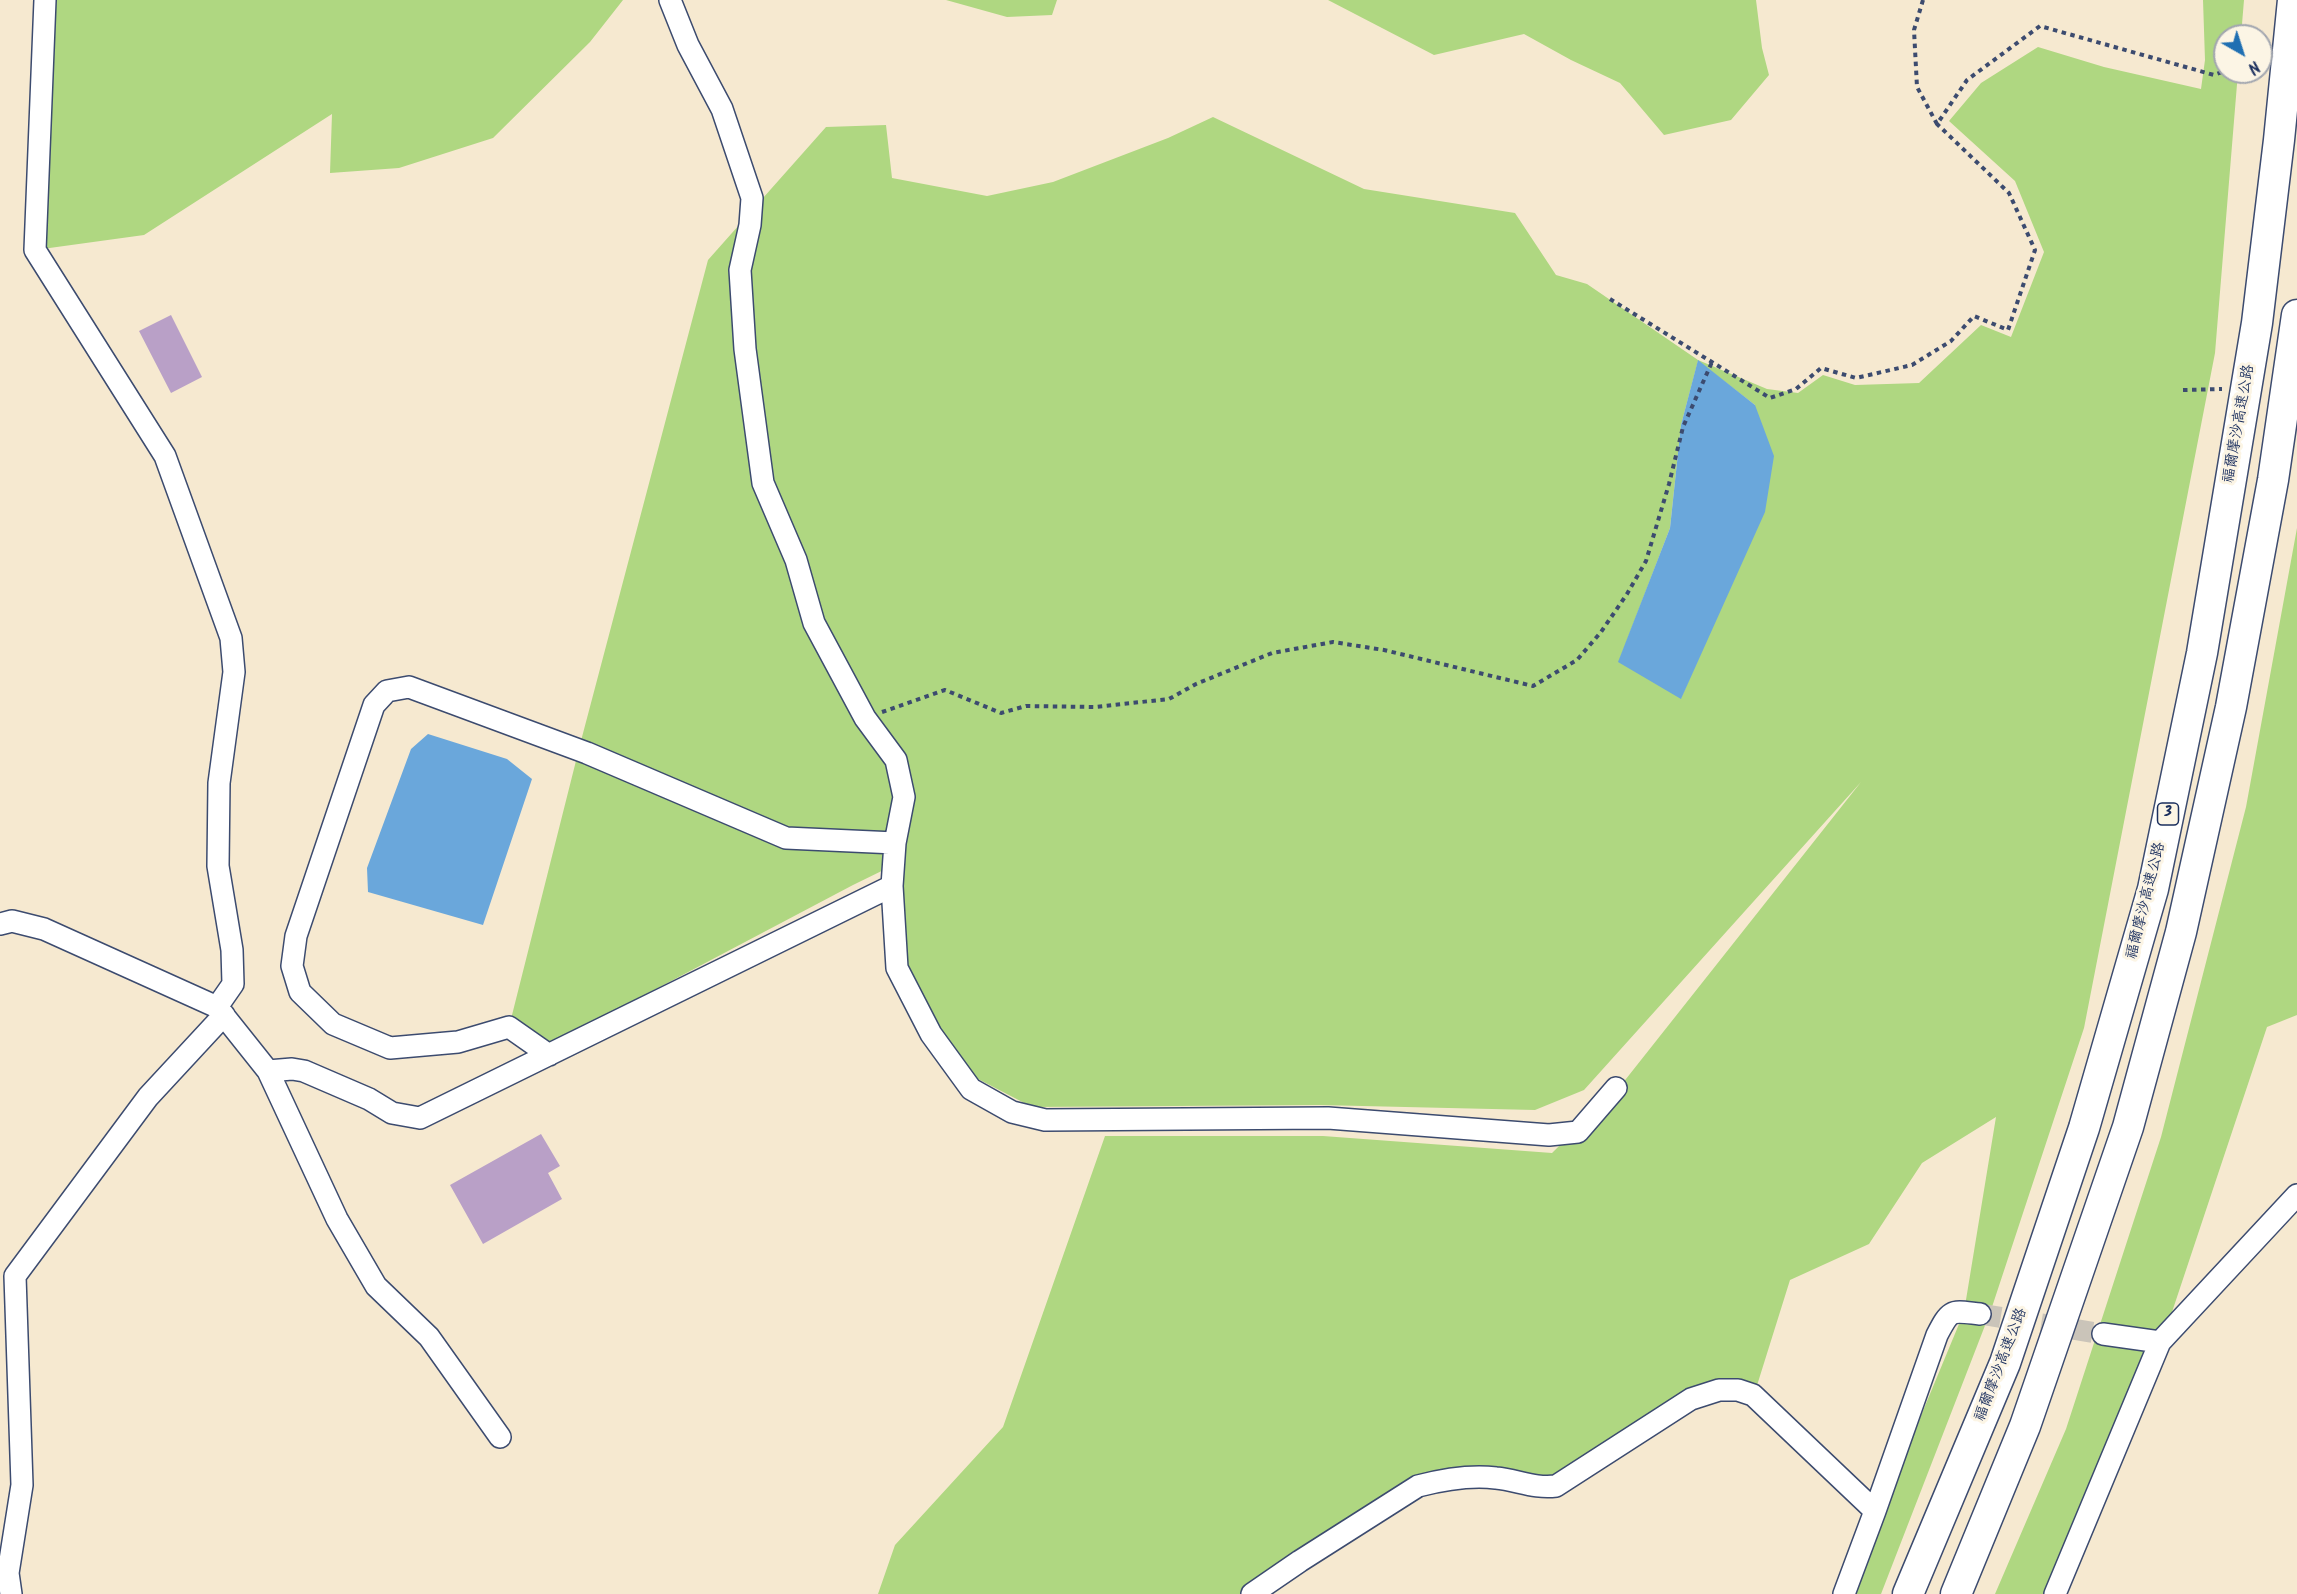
<!DOCTYPE html>
<html>
<head>
<meta charset="utf-8">
<style>
  body { margin:0 }
  #map { position:relative; width:2297px; height:1594px; overflow:hidden; background:#f6e9d0; font-family:Kalam,sans-serif }
  canvas { display:block }
  .north { position:absolute; left:2213px; top:24px; width:60px; height:60px; box-sizing:border-box; background:#fcf5e5; border:2px solid #a2a6af; border-radius:50%; rotate:141deg; font-size:16px; font-weight:700; line-height:24px; text-align:center; color:#1b2f5e }
  .north::after { content:''; display:block; margin:auto; width:21px; height:27px; background:#1f6fb2; clip-path:polygon(50% 0,100% 100%,50% 72%,0 100%) }
</style>
</head>
<body>
<div id="map">
<canvas width="2297" height="1594"></canvas>
<div class="north">N</div>
</div>
<script>
const ctx = document.querySelector('canvas').getContext('2d');
ctx.lineJoin = 'round';
function paint(path, color) {
  ctx.fillStyle = color;
  ctx.fill(path, 'evenodd');
}
function stroke(path, color, width, dash) {
  ctx.strokeStyle = color;
  ctx.lineWidth = width;
  ctx.lineCap = dash ? 'butt' : 'round';
  ctx.setLineDash(dash || []);
  ctx.stroke(path);
}
function write(font, color, halo, rows, align = 'center') {
  ctx.font = font + ' Kalam,"LXGW WenKai TC",sans-serif';
  ctx.lineWidth = 6;
  ctx.setLineDash([]);
  ctx.textBaseline = 'middle';
  ctx.strokeStyle = halo;
  ctx.fillStyle = color;
  for (const [text, x, y, turn = 0] of rows) {
    ctx.save();
    ctx.translate(x, y);
    ctx.rotate((+turn || 0) * Math.PI / 180);
    ctx.textAlign = isNaN(turn) ? turn : align;
    if (halo) ctx.strokeText(text, 0, 0);
    ctx.fillText(text, 0, 0);
    ctx.restore();
  }
}
paint(new Path2D(`
  M45 0H623L590 42 493 138 399 168 330 173 332 114 144 235 35 250Z
  M946 0H1057L1052 15 1007 17Z
  M1328 0H1756L1762 48 1769 75 1731 120 1664 135 1620 83 1571 60 1524 34 1434 55Z
  M2203 0H2244L2241 36H2225V72H2238L2215 353 2084 1028 1991 1310 1881 1594H1847L1964 1312 1996 1117 1922 1163 1869 1244 1790 1280 1754 1395 1702 1396 1574 1477 1474 1481 1418 1493 1263 1594H878L895 1545 1003 1427 1105 1136H1323L1552 1153 1622 1084 1861 782 1584 1090 1535 1110 1319 1105 1032 1107 953 1066 903 980 898 863 853 885 531 1055 512 1015 582 737 708 260 826 127 886 125 892 178 987 196 1053 182 1168 138 1213 117 1364 189 1515 213 1556 275 1587 284 1698 360 1767 389 1798 393 1823 375 1855 385 1919 383 1981 325 2011 337 2044 252 2015 181 1949 121 1981 83 2038 47 2104 67 2201 89 2205 60ZM1698 361 1755 405 1733 579 1681 698 1619 661 1670 528 1681 425Z
  M2297 528V1015L2267 1027 2163 1339 2063 1594H1995L2066 1429 2161 1137 2246 807Z`), '#afd781');
paint(new Path2D(`
  M1698 360 1755 405 1774 456 1765 512 1681 699 1618 662 1670 528 1681 425Z
  M428 734 507 759 532 779 483 925 368 892 367 868 411 749Z`), '#6aa7db');
paint(new Path2D(`
  M171 315 202 377 171 393 139 331Z
  M541 1134 560 1166 548 1173 562 1199 483 1244 450 1185Z`), '#b9a0c7');
stroke(new Path2D(`
  M1980 1314 2103 1334`), '#cac4b9', 21, [21, 10]);
const minor = new Path2D(`
  M45 0 35 250 165 456 231 638 234 672 219 783 218 866 232 950 233 984 217 1007
  M670 0 688 45 722 109 752 198 750 225 740 270 745 349 763 483 796 560 814 623 865 718 896 760 904 797 895 843 892 886 897 968 931 1034 971 1089 1012 1112 1045 1120 1328 1118 1549 1135 1578 1132 1616 1088
  M0 924 12 921 44 929 217 1007 268 1071 337 1219 376 1286 429 1337 500 1437
  M549 1055 509 1027 458 1042 390 1048 333 1024 300 992 292 966 296 936 374 705 387 691 409 687 587 753 786 838 895 843
  M268 1071 292 1069 304 1071 369 1099 392 1113 420 1118 892 886
  M2103 1334 2160 1342
  M1875 1511 1937 1335C1951 1308 1951 1311 1980 1314
  M11 1594 8 1573 22 1485 15 1276 148 1097 224 1015
  M1252 1594 1300 1561 1418 1486C1441 1480 1472 1475 1496 1478 1517 1480 1535 1489 1556 1486L1691 1399 1719 1390H1738L1753 1395 1875 1511 1844 1594
  M2055 1594 2160 1342 2297 1195`);
const highway = new Path2D(`
  M1908 1594 2005 1363 2084 1128 2153 889 2202 653 2257 323 2279 140 2293 0
  M1956 1594 2025 1426 2128 1127 2181 932 2231 707 2273 480 2297 315`);
stroke(minor, '#3c4b6f', 24);
stroke(highway, '#3c4b6f', 33);
stroke(new Path2D(`
  M1923 0 1914 30 1917 87 1937 124 1967 80 2040 26 2214 75 2225 71
  M1610 299 1770 398 1796 389 1821 368 1856 378 1912 365 1951 341 1974 316 2008 330 2035 250 2009 193 1937 124
  M2183 390 2222 389
  M882 712 945 690 1001 713 1026 706 1095 707 1169 699 1196 684 1272 653 1333 642 1384 650 1533 686 1577 660 1601 632 1627 594 1646 561 1669 484 1683 427 1712 362`), '#3c4b6f', 4, [4.5, 4.5]);
stroke(minor, '#fff', 21);
stroke(highway, '#fff', 30);
for (const [x, y, w] of [
  [2168,814,21]
]) {
  const box = new Path2D();
  box.roundRect(x - w / 2, y - 11, w, 22, 4.5);
  ctx.fillStyle = '#fcf5e5';
  ctx.fill(box);
  stroke(box, '#1b2f5e', 1.5);
}
write('bold 14px', '#1b2f5e', null, [
  ["3",2168,814]
]);
write('15px', '#1b2f5e', '#fcf5e5', [
  ["福爾摩沙高速公路",2240,424,-80],
  ["福爾摩沙高速公路",2147,901,-76],
  ["福爾摩沙高速公路",2002,1365,-69]
]);
</script>
</body>
</html>
